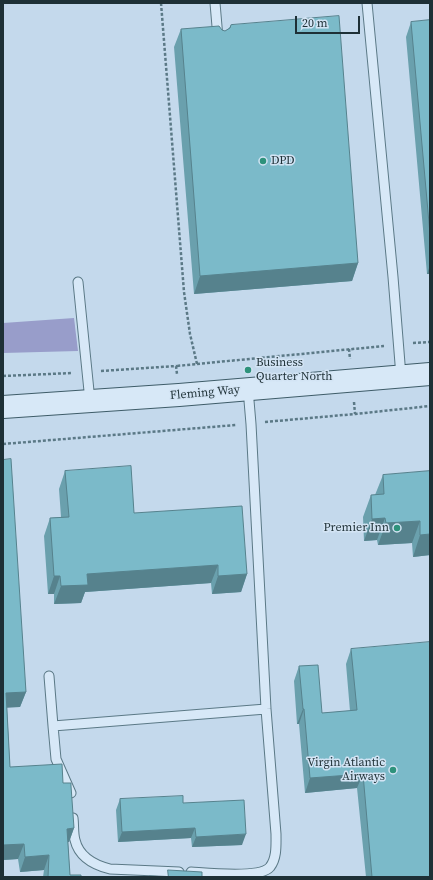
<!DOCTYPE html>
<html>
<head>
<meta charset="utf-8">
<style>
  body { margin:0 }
  #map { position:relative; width:433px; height:880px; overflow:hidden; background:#c4d9ec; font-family:"Source Serif 4",serif }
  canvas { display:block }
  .frame { position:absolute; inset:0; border:4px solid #1e3036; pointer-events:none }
  .scale { position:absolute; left:295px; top:16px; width:65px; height:18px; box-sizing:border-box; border:2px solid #1e3036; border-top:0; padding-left:5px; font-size:12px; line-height:14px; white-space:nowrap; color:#1e3036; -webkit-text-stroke:3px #d3e4f4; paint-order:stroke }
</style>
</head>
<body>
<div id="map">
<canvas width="433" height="880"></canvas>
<div class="frame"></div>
<div class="scale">20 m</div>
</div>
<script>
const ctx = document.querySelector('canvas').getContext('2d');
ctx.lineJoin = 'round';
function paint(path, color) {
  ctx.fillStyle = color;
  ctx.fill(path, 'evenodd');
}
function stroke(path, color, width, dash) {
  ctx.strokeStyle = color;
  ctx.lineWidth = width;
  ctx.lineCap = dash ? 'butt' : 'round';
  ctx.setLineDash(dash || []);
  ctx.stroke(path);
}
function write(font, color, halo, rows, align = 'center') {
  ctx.font = font + ' "Source Serif 4",serif';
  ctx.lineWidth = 3;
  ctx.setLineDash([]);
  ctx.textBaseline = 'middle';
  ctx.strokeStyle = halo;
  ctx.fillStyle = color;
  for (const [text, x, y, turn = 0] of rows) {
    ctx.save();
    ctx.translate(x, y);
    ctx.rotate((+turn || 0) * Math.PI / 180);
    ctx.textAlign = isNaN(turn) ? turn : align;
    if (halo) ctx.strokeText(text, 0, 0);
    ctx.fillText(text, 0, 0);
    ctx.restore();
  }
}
paint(new Path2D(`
  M74 318 78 351 3 353V323Z`), '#989dca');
const lane = new Path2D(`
  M215 3 218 38
  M367 3 393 277 401 376
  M78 282 90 401
  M49 676 53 726
  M71 793 56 759 53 726 266 709
  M73 818C74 825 73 833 75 840 79 857 94 865 110 869L179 872
  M191 872C207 873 260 879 270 867 277 858 276 845 276 834L266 709 251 424 248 389`);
const secondary = new Path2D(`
  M3 407 179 395 430 374`);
stroke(lane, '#5b7986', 11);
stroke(secondary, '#3e5c68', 24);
stroke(new Path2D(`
  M161 3 184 292 190 334 197 364 176 366
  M413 343 430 342
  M349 349 350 359
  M197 364 384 346
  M101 371 176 366 177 374
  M3 376 72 373
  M354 402 355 414
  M265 422 355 414 430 406
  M3 444 236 425`), '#5b7986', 2.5, [3, 2]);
stroke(lane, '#d7e8f7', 9);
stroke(secondary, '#d7e8f7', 22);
paint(new Path2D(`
  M430 20V274H427L406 37 411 22Z
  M231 25 358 263 352 281 194 294 174 47 181 29 222 30 225 31 229 28Z
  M3 460 26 692 20 707H7L10 767 63 783 74 828 69 842H68L70 875 81 877H43L44 870 20 872 18 859 3 860Z
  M65 471 134 513 247 574 241 592 212 594 211 583 85 592 81 603 54 604V594H48L44 536 50 518 61 517 59 489Z
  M430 471V555L413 557 412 543 378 545 377 540 364 541 363 517 371 495H375L383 475Z
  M351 649 430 877H366L357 788 305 793 299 724H297L294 681 299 666 322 713 350 711 346 664Z
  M120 799 183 803 242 845 192 847 191 838 118 842 116 810Z`), '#6aa0ad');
paint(new Path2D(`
  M358 263 352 281 194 294 200 276Z
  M430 265V274H427Z
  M385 518 377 540 364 541 372 519Z
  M420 521 412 543 378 545 386 523Z
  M430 534V555L413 557 420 535Z
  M218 565 211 583 85 592 81 603 54 604 61 586 87 574Z
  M247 574 241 592 212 594 218 576Z
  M54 576H60L54 594H48Z
  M26 692 20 707 3 708 6 693Z
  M303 709H304L299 724H297Z
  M363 774 357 788 305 793 310 778Z
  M74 828 69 842 62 843 67 829Z
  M195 828 191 838 118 842 122 832Z
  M246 834 242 845 192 847 196 837Z
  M24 844 18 859 3 860V845Z
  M49 855 44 870 20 872 25 857Z`), '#56828d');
const building = new Path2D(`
  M339 16 358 263 200 276 181 29 219 26 222 30 225 31 230 28 231 25Z
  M430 20V234L411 22Z
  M11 459 26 692 6 693 10 767 62 764 63 783H71V786L74 828 67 829 70 875H81V877H48L49 855 25 857 24 844 3 845V460Z
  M131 466 134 513 242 506 247 574 218 576V565L87 574 88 585 61 586 60 576H54L50 518 69 517 65 471Z
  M430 471V534L420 535V521L386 523 385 518 372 519 371 495 384 494 383 475Z
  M430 642V877H372L363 774 310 778 304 709H303L299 666 318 665 322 713 357 710 351 649Z
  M183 796V803L244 800 246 834 196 837 195 828 122 832 120 799Z
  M168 870 202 872V877H149V876L168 877Z`);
paint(building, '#7bbac9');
stroke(building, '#56828d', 1);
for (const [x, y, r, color] of [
  [263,161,4,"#2e927b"],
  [248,370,4,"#2e927b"],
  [397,528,4,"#2e927b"],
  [393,770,4,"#2e927b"]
]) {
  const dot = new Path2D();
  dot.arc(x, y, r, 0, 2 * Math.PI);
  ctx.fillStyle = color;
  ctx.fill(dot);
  stroke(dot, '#d3e4f4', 1.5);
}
write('12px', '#1e3036', '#d3e4f4', [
  ["DPD",271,161],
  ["Business",256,363],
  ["Quarter North",256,377],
  ["Premier Inn",389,528,"right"],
  ["Virgin Atlantic",385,763,"right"],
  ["Airways",385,777,"right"]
], 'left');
write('12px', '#1e3036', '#d3e4f4', [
  ["Fleming Way",205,393,-5]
]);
</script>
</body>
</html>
